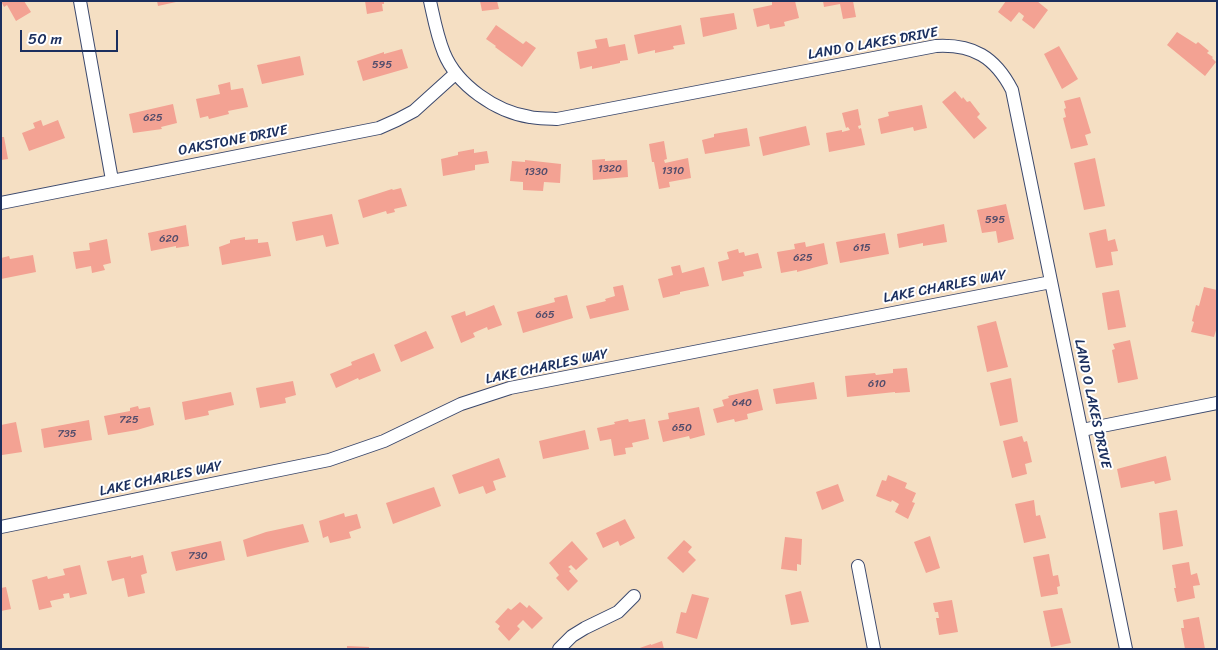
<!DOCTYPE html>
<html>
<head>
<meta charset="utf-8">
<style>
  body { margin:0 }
  #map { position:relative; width:1218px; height:650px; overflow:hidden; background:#f5dfc3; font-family:Sriracha,sans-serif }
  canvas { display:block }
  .frame { position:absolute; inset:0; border:2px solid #1b2f5e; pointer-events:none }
  .scale { position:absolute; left:20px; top:30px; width:98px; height:22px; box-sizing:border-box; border:2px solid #1b2f5e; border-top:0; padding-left:6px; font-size:15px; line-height:18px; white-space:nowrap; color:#1b2f5e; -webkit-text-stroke:4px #fff; paint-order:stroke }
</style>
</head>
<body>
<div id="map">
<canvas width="1218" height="650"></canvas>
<div class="frame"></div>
<div class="scale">50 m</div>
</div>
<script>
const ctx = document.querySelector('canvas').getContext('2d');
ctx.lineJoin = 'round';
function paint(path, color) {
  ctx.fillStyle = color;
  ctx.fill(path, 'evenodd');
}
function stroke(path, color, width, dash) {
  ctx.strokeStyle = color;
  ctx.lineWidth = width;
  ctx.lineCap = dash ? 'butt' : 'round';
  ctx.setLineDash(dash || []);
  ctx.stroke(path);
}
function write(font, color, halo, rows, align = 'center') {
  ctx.font = font + ' Sriracha,sans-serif';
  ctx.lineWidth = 4;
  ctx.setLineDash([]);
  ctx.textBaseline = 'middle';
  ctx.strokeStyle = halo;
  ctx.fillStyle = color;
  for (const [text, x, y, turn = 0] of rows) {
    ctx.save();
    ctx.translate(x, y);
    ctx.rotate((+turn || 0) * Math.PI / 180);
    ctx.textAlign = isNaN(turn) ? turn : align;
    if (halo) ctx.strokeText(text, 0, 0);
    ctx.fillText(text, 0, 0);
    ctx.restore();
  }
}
paint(new Path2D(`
  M1 1H24L31 12 16 21 7 5 4 7Z
  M157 1H176V2L158 6Z
  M365 1H384V4H382L383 11 367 14Z
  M480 1H497L499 9 482 11Z
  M774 1H795L799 18 784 22 785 26 770 29 769 24 757 27 753 9 772 5V2Z
  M823 1H853L856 17 843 19 840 4 824 7Z
  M1006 1H1037L1048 10 1034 29 1022 20 1024 16 1019 12 1011 22 998 12Z
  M734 13 737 29 703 37 700 18Z
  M496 25 523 44 526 41 536 48 522 67 495 47 496 46 486 39Z
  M681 25 685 44 673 46 674 49 655 53V50L638 54 634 35Z
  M1177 32 1196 44 1198 42 1209 51 1207 53 1213 57 1212 58 1216 62 1205 76 1167 45Z
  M607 38 609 47 625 44 628 60 620 61V63L592 69V66L580 69 577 52 597 48 595 40Z
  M1059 46 1078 79 1062 89 1044 54Z
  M402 49 408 68 363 81 357 61 384 52V54Z
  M300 56 304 75 262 84 257 65Z
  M230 82 231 90 243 88 248 107 228 111 229 114 209 119 208 116 200 118 196 99 220 94 218 85Z
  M955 91 962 99 963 97 967 102 970 101 980 114 977 117 987 128 974 139 942 102Z
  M1080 97 1091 133 1085 135 1088 145 1071 149 1063 118 1066 117 1064 109 1066 108 1064 101Z
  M173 104 177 123 161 127 162 129 133 133 129 114Z
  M922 105 927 128 914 131 913 127 881 134 878 119 889 116 888 112Z
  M858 109 861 125 858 126 859 129 861 128 865 145 829 152 826 133 842 130V132L850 130 848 127 846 128 842 113Z
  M41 120 43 126 58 120 65 138 29 151 22 133 35 128 33 123Z
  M806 126 810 145 763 156 759 137Z
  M747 128 750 146 705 154 702 140 714 137V134Z
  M1 137H4L8 159 1 160Z
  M664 141 667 159 664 160 665 163 688 158 691 178 669 182 670 187 659 189 654 162H652L649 144Z
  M474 149V153L487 151 489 163 475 165V170L443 176 441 159 458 155V152Z
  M1095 158 1105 206 1084 210 1074 163Z
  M605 159V161L627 160 628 177 593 180 592 160Z
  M525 160 561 164 560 183 544 182 543 191 523 190V182L510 181 512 161 525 162Z
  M401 188 407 206 394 209 395 212 387 214 386 211 363 218 358 200 392 189 393 190Z
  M1006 204 1014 239 998 243 996 231 982 233 977 210Z
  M332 214 339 244 326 247 323 235 296 241 292 222Z
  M944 224 947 242 923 246V243L899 248 897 234Z
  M186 225 189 246 176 248V246L151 251 148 233Z
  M1106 229 1108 241 1115 239 1118 251 1111 252 1113 265 1096 268 1089 233Z
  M885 233 889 254 840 263 836 242Z
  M245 237V240L258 239V243L268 242 271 256 222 265 219 247 230 243V240Z
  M107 239 111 263 103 265 105 270 92 273 91 266 76 269 73 252 90 250 89 243Z
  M805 242 806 247 824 243 828 264 797 272V270L781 273 777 252 795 249 794 244Z
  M738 249 739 253 744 252 745 256 758 253 762 268 743 272 744 276 722 281 718 262 729 259 727 252Z
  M33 255 36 272 1 279V258L9 256 10 259Z
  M680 265 682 273 704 267 709 286 680 292V294L663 298 658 279 673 275 671 267Z
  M623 285 629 310 590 319 586 306 606 301 605 299 615 296 613 287Z
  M1204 287 1217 290V327L1214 337 1191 332 1194 322 1192 321 1196 305 1199 306Z
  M1119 290 1126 327 1108 330 1102 293Z
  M567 295 573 318 523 333 517 312 555 302 554 298Z
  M494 305 502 325 488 330 487 327 473 333 475 337 461 343 451 316 465 311 466 316Z
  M996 321 1008 367 987 372 977 326Z
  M426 331 434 348 401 362 394 345Z
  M1130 340 1138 379 1118 383 1112 350 1115 349 1113 344Z
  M374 353 381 371 359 380 358 378 336 388 330 374 352 365 351 362Z
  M907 368 910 392 895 393V392L847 397 845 376 875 373 876 375 893 373V369Z
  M1011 378 1018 422 1000 426 990 383Z
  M293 381 296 395 285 398 286 403 260 408 256 388Z
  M814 382 817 399 776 404 773 389Z
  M758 389 763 410 747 414 748 419 735 422 734 419 717 423 713 409 724 406 722 400 729 398 728 396Z
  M231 392 234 405 208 411 209 415 185 420 182 402Z
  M138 406 139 409 150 407 154 425 137 430 108 435 104 416 130 411V408Z
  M699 407 705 435 690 439 689 436 663 442 658 421 669 419 668 413Z
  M628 419 629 422 645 419 649 439 632 443 633 447 625 448 626 454 614 456 611 439 600 441 597 428 615 424 614 422Z
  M89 420 92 440 44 448 41 429Z
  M16 422 22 452 2 455 1 425Z
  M585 430 589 449 543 459 539 441Z
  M1022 436 1024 442 1027 441 1032 462 1025 464 1027 474 1012 478 1003 441Z
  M1166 456 1171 480 1155 484 1154 481 1121 488 1117 469Z
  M499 458 506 477 493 481 496 490 486 494 483 486 459 494 452 475Z
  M888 475 907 483 905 488 916 493 912 502 915 503 908 519 895 512 899 504 892 500 891 502 876 496 882 480 886 481Z
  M838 484 844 501 822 510 816 492Z
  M434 487 441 506 393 524 386 503Z
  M1034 500 1036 516 1040 515 1046 538 1024 543 1015 504Z
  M1177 510 1183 546 1163 550 1159 513Z
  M344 513 345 517 357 514 361 528 349 532 351 538 330 543 328 536 323 538 319 521Z
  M625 519 635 538 620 546 618 541 603 548 596 533Z
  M303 524 309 542 247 557 243 540 266 532Z
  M930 536 940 568 926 573 914 542Z
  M785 537 802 539 801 565 797 564V571L781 569Z
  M684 540 692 547 688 552 696 560 683 573 667 558Z
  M221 541 225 560 176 571 171 552Z
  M572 541 588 559 576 570 571 565 568 567 571 569 569 571 578 581 568 591 556 578 559 575 549 563Z
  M1049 554 1053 576 1058 575 1060 586 1057 587 1058 594 1041 597 1033 557Z
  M143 555 147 573 141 575 145 593 128 597 124 578 112 581 107 561 131 556V558Z
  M1189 562 1191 575 1197 573 1200 585 1193 586 1195 598 1177 602 1174 588H1176L1172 565Z
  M80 565 87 594 70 598 69 593 63 594 64 598 50 601 52 607 39 610 32 580 47 576 48 579 65 575 63 569Z
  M6 587 11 609 1 611V588Z
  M801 591 809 622 791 625 785 595Z
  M692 594 709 598 697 639 676 633 681 612 686 613Z
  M952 600 958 632 939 635 936 618H939L938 612H935L933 603Z
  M520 602 527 608 529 605 543 618 532 629 523 620 517 626 520 629 509 641 498 629 500 626 495 622 508 608 511 610Z
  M1062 608 1071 643 1051 647 1043 611Z
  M1199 617 1205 649H1185L1181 628H1184L1183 620Z
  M662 641 664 649H637L651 644V645Z
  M347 646 369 647V649H347Z`), '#f3a293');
const minor = new Path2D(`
  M80 1 112 180
  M430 1C434 19 437 36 444 53 457 85 496 112 530 117 538 119 548 118 557 119L936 46C973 44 995 57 1012 90L1126 649
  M1 203 379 128 397 120 414 111 455 74
  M1082 430 1217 403
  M1 527 329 460 384 441 461 404 510 388 1051 282
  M858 566 874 649
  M559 649 572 636 585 628 618 612 634 596`);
stroke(minor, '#3c496d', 14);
stroke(minor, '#fff', 12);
write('11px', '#514c6b', null, [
  ["595",382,65],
  ["625",153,118],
  ["1320",610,169],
  ["1310",673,171],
  ["1330",536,172],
  ["595",995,220],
  ["620",169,239],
  ["615",862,248],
  ["625",803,258],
  ["665",545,315],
  ["610",877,384],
  ["640",742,403],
  ["725",129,420],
  ["650",682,428],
  ["735",67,434],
  ["730",198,556]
]);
write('14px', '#1b2f5e', '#fff', [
  ["LAND O LAKES DRIVE",873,44,-10],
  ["OAKSTONE DRIVE",233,141,-11],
  ["LAKE CHARLES WAY",945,287,-11],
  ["LAKE CHARLES WAY",547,367,-12],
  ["LAND O LAKES DRIVE",1092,404,78],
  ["LAKE CHARLES WAY",161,479,-12]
]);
</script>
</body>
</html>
